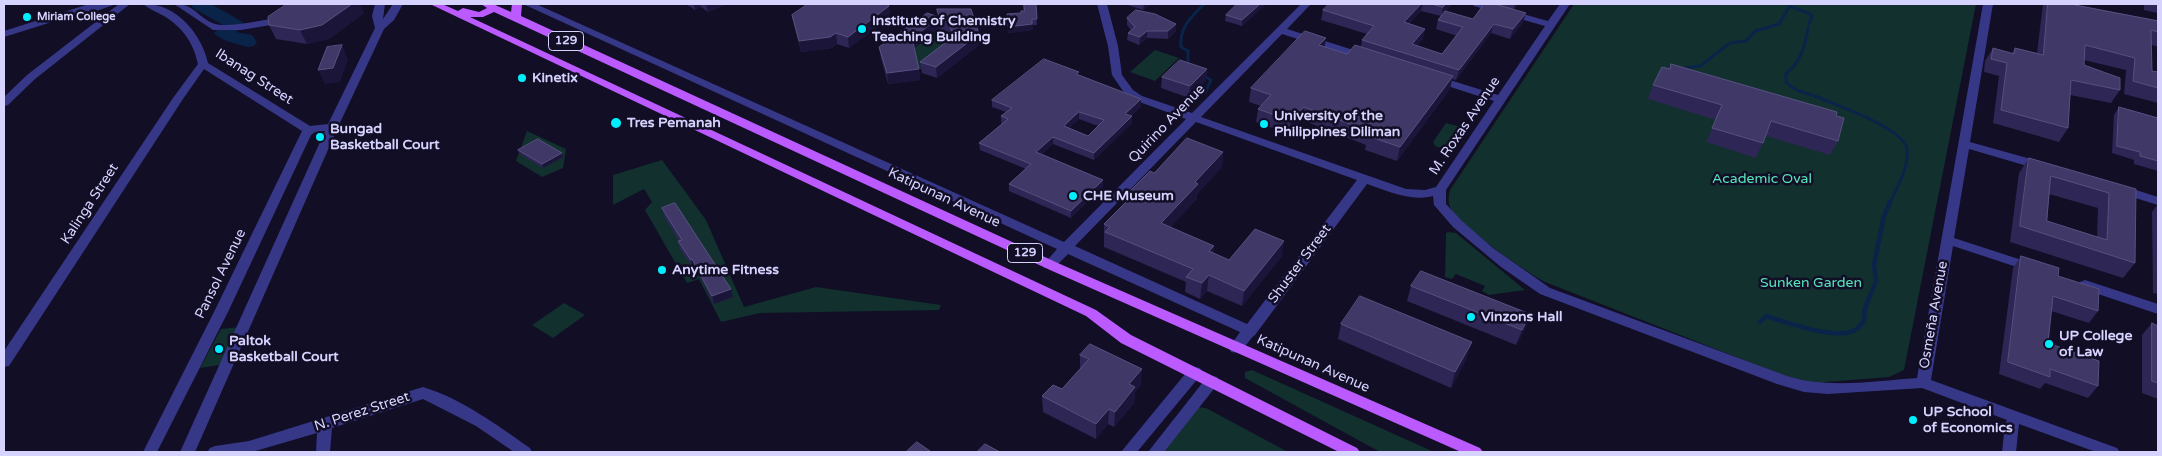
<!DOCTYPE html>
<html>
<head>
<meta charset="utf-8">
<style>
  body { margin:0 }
  #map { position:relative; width:2162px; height:456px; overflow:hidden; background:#110e26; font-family:"Varela Round",sans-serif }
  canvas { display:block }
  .frame { position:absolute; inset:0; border:5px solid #d6d3ff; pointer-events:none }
</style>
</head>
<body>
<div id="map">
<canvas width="2162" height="456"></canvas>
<div class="frame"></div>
</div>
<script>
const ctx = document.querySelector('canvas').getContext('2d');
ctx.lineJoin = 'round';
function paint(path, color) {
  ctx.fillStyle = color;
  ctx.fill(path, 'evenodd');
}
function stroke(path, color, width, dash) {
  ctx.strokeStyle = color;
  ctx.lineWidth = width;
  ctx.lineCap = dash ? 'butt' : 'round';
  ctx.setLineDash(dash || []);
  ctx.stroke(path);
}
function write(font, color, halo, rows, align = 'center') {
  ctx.font = font + ' "Varela Round",sans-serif';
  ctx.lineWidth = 5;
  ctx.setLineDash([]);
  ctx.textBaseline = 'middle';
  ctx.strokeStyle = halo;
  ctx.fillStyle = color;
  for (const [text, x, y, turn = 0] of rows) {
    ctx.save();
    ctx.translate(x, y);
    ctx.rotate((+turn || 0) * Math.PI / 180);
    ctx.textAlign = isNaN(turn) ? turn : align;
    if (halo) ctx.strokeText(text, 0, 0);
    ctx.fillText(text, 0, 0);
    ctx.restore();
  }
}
paint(new Path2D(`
  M1574 4H1976L1904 370 1889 377 1813 383 1782 375 1545 282C1526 272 1460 226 1451 209 1448 203 1448 197 1450 190Z
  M939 30 960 34 922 69H918L898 60Z
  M1155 50 1179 58 1155 81 1130 72Z
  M1446 123 1469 129 1453 152 1435 146 1433 142Z
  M527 131 566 149 563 168 542 177 516 161Z
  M662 160 706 220 744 307 816 287 941 305 939 310 760 313 721 322 699 279 687 283 645 210 652 202 644 189 613 205V175Z
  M1448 232 1456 233 1525 290 1489 295 1482 291 1485 286 1456 274 1452 279 1445 277 1446 233Z
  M564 303 585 315 553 338 532 325Z
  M241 327 220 365 200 368 221 329Z
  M1252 370 1434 452H1380L1245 378V372Z
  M1196 407 1206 408 1288 452H1160Z`), '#11302e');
stroke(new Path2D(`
  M1790 6 1810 14 1812 16 1809 24
  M1808 28C1805 47 1801 61 1786 74V82C1797 93 1806 92 1820 98 1838 106 1905 129 1907 149 1909 168 1897 187 1890 203
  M1190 66 1188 63V51L1181 47C1179 28 1191 17 1204 4
  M1683 68 1700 66 1730 43 1746 41 1755 31 1779 24 1791 4
  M1204 76 1211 80 1205 93`), '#0a2449', 3);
stroke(new Path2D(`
  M1760 322 1766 316C1786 322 1837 341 1855 330 1859 328 1862 323 1864 321L1865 308 1876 281 1874 264 1884 216 1890 202`), '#0a2449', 4.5);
paint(new Path2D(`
  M191 4H211L241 21 244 25 236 32 252 35 257 42 254 46 248 47C240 45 219 40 214 33L223 25 193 8Z`), '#0a2449');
paint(new Path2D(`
  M89 4H116L91 13 87 11 4 37V31Z
  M119 4H130L35 79 8 105 4 106V97L27 75Z
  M143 4C175 2 202 34 208 63L310 126 328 124 375 28 372 16 375 4H385L383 19 393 4H403L394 20 384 29 338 127 195 452H180L325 131 315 132 311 135 228 312 157 452H143L214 312 302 131 204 69 183 99 9 366 4 367V351L173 98 198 64C193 42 183 28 164 16 157 12 149 9 143 4Z
  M174 4C194 3 198 18 215 24 228 28 262 20 277 18L282 21 277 24 241 30H213Z
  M523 4H536L1064 242 1186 119 1134 100 1125 94 1112 75 1108 46 1097 4H1107L1118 46 1122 75 1133 90 1142 96 1192 113 1301 4H1311L1287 29 1369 55 1370 57 1369 59H1361L1282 34 1201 117 1406 189 1425 190 1436 187 1494 101 1432 81 1431 79 1432 77H1440L1498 95 1545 26 1474 6 1472 4H1487L1548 21 1560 4H1570L1446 190V204L1462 221 1493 248 1550 288 1787 376C1828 389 1874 381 1917 378L1983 4H1993L1970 142 2045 163 2047 166 2041 170 1969 149 1954 238 2037 265 2038 268 2037 271 2032 272 1953 246 1931 380 2117 448 2120 452H2096L2019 424 2016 452H2002L2005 424 2007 420 1922 388 1828 394 1804 392 1777 384 1540 294 1501 267 1453 227 1434 205 1433 196C1410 202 1388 191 1367 184L1255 335C1247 341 1243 355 1231 352L1229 348 1240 332 1068 254 1054 268H1044L1043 265 1057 249ZM1196 122 1357 180 1247 324 1075 246Z
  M2120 185 2158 197V205L2116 192 2114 189Z
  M2085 280 2158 304V314L2080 288 2078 285 2080 282Z
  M1195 367 1200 368 1202 372 1200 376 1137 452H1121L1190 368Z
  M1212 376 1217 377 1219 381 1217 385 1164 452H1148L1207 377Z
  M423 387C462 399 497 425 530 448L532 452H514L476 426 423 399 332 428 330 452H316L317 433 252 452H207L210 448 215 446 249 441Z`), '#373787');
paint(new Path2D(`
  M430 4H442L458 11 463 8 479 12 487 8 481 4H493L511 12 512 4H522L521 16 1060 264 1480 448 1483 452H1461L1050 270 494 12 483 17H470L1096 310 1131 335 1357 448 1360 452H1339L1121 343 1086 316Z`), '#ba5aff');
paint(new Path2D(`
  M686 4H727L708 12 701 7 695 10Z
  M1036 4 1037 25H1032L1033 30 1008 33 1007 14 1021 13Z
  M1125 4H1150L1143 10Z
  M1237 4H1266L1242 26 1225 21 1226 15Z
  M1329 4H1452L1446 11 1473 19 1484 4H1518L1514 9 1523 22 1510 39 1491 33 1456 80 1452 79 1450 89 1397 161 1365 150 1366 145 1302 120 1289 134 1256 122 1258 109 1261 106 1249 102 1251 88 1324 47 1347 54 1361 47 1362 40 1367 34 1321 20 1323 10ZM1421 11 1441 16 1438 20 1436 29 1457 36 1442 54 1417 46 1423 39 1409 24Z
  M2043 4H2075V5L2157 20V13L2144 10V4H2158V47L2152 45V71L2158 72V103L2124 94 2126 70 2084 60V65L2120 90 2111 103 2070 95 2068 128 2059 142 1993 123 1999 76 1984 72 1985 61 1993 48 2012 53 2015 48 2037 53Z
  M889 6 890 17 849 48 837 44 832 48 801 52 792 15Z
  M937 9 979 34V45L937 78 922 73 920 62 951 38 949 33 940 29 914 48 919 69 920 80 888 84 881 58 879 47 938 17Z
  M364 13 329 39 307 44 276 39 269 25Z
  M1127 18 1176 31 1168 39 1147 38 1139 45 1127 40 1128 33 1131 30 1127 25Z
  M1207 69 1206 80 1189 98 1161 88 1162 77Z
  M1079 75 1141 99V106L1131 116H1132V123L1094 160 1053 144 1042 154 1103 180V187L1071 218 1009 191V184L1026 169 980 150 979 143 1002 124 1001 123V116L1006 112 992 107V100ZM1079 119 1098 126 1088 136 1069 128Z
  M1653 85 1836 116 1838 141 1830 155 1766 136 1756 158 1706 142 1716 120 1648 99Z
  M2119 107 2158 118V171L2134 164V160L2112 153 2114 115Z
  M518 150 563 157 543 168 520 154Z
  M1223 152 1222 167 1197 194V199L1170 227 1214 246 1213 253 1229 260 1282 256 1242 306 1207 291 1200 299 1185 292 1186 282 1104 247V224L1128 200V193L1154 173Z
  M2029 158 2136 189 2135 263 2123 278 2010 242 2019 173ZM2049 194 2098 208 2097 237 2047 221Z
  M2158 204V294L2153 293 2152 212Z
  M662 208 733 297 714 304 695 267 693 268 680 249 678 241H679L664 216Z
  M2021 256 2058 276 2098 311 2089 323 2051 311 2048 343 2098 386 2088 398 2045 383 2040 389 1999 374 2013 268Z
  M1411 286 1530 314 1525 329 1516 345 1407 301Z
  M2152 323 2158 326V399L2142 393V335Z
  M1341 324 1467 358 1451 388 1338 339Z
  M1080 355 1141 385 1135 392 1134 403 1114 427 1108 424 1096 439 1043 412 1042 396 1062 389 1080 369Z`), '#2e2655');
paint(new Path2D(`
  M352 4H360L364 13 329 39 307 44 300 30Z
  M694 4H700L701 7 695 10Z
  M706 4H727L708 12Z
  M1144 4H1150L1143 10Z
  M1260 4H1266L1242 26V20Z
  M1421 4H1423L1421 11 1402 32 1404 22Z
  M1446 4H1452L1441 17 1443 7Z
  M1515 4H1518L1514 10Z
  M889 6 890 17 849 48 848 37Z
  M1526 13 1523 22 1510 39 1513 29Z
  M939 18 940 29 913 49 912 38Z
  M1032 24 1033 30 1008 33V27Z
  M1176 24V31L1168 39V31Z
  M1494 24 1491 33 1456 80 1459 70Z
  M1425 29 1423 39 1410 54 1412 44Z
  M1147 31V38L1139 45 1140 37Z
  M836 33 837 44 832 48 801 52 799 41Z
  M979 34V45L937 78 936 67Z
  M1326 38 1324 51 1319 45Z
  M342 45 348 60 340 82 325 84 318 70Z
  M919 69 920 80 888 84 887 73Z
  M1207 69 1206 80 1189 98 1190 86Z
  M1453 76 1450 89 1397 161 1400 147Z
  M1141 99V106L1125 121V114Z
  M1304 107 1302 120 1289 134 1291 121Z
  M1079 112V119L1064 133V126Z
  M1132 116V123L1094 160V153Z
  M1053 137V144L1036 159V152Z
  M1223 152 1222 167 1197 194V199L1160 239 1161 223 1195 182Z
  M562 153 563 157 543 168 542 164Z
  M1103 180V187L1071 218V211Z
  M1284 241 1282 256 1242 306 1244 291Z
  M1214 246 1213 261 1209 251Z
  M692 259 695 267 693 268 691 260Z
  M1209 275 1207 291 1200 299 1202 283Z
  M731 289 733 297 714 304 712 296Z
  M1530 314 1525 329 1516 345 1522 330Z
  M1472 342 1467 358 1451 388 1455 372Z
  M1142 369 1141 385 1135 392 1134 403 1114 427 1115 412 1129 384Z
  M1109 409 1108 424 1096 439V424Z`), '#1b153a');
const building = new Path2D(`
  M287 4H352L322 25 300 30 269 25 268 17Z
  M808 4H888L889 6 848 37 836 33 830 37 799 41 792 15Z
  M1024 4H1036L1037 19H1032V24L1008 27 1007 14 1021 13V11H1024Z
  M1237 4H1260L1242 20 1226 15Z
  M1329 4H1421L1404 22 1425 29 1412 44 1442 54 1463 27 1438 20 1445 11 1473 19 1484 4H1495L1526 13 1513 29 1494 24 1459 70 1362 40 1374 26 1323 10Z
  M1432 4H1446L1443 7Z
  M2048 4H2075V5L2158 21V32L2151 30 2152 71 2158 72V88L2133 81 2135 58 2085 45 2084 65 2120 78V90L2071 80 2068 128 2001 110 2007 63 1991 59 1993 48 2014 54 2015 48 2043 55Z
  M937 9H971L979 34 936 67 920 62 954 36 948 22 939 18 912 38 919 69 887 73 879 47 927 13 939 17Z
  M1136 10 1155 14 1176 24 1168 31H1147L1140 37 1128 33 1135 27 1127 18Z
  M1305 31 1326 38 1319 45 1347 54 1355 45 1453 76 1400 147 1368 136 1371 132 1304 107 1291 121 1258 109 1271 95 1251 88Z
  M342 45 333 68 318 70 327 47Z
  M1044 59 1079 72 1076 74 1141 99 1125 114 1132 116 1094 153 1053 137 1036 152 1103 180 1071 211 1009 184 1031 164 979 143 1008 119 1001 116 1012 108 992 100ZM1079 112 1104 120 1088 136 1064 126Z
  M1180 60 1207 69 1190 86 1162 77Z
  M1671 64 1837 112 1836 116 1844 118 1838 141 1771 121 1763 143 1712 128 1722 105 1653 85 1662 67 1670 69Z
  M2119 107 2158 118V161L2140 156V152L2117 146Z
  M1187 138 1223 152 1195 182 1198 184 1161 223 1214 246 1209 251 1229 260 1255 229 1284 241 1244 291 1209 275 1202 283 1186 277 1193 269 1105 232 1110 227 1104 224 1133 195 1128 193 1150 171 1154 173Z
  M538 139 562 153 542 164 518 150Z
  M2029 158 2136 189 2135 263 2020 226ZM2051 176 2109 193 2107 240 2047 221Z
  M675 203 731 289 712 296 692 259 691 260 678 241 682 240 662 208Z
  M2021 256 2059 268 2058 276 2099 289 2098 311 2053 296 2048 343 2099 361 2098 386 2050 369V377L2008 362Z
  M1421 271 1530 314 1522 330 1411 286Z
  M1360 296 1472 342 1455 372 1341 324Z
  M2152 323 2158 326V383L2152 381Z
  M1090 344 1142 369 1129 384 1135 387 1115 412 1109 409 1096 424 1042 396 1053 385 1062 389 1089 359 1080 355Z
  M917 442 930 451 928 452H906Z
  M985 444 1000 452H977Z`);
paint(building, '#403967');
stroke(building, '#57517f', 1);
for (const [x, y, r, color] of [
  [27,17,5,"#00effe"],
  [862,29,5,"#00effe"],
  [522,78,5,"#00effe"],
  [616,123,6,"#00effe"],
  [1264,124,5,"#00effe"],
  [320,137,5,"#00effe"],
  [1073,196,5,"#00effe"],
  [662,270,5,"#00effe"],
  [1471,317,5,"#00effe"],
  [2049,344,5,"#00effe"],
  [219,349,5,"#00effe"],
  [1913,420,5,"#00effe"]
]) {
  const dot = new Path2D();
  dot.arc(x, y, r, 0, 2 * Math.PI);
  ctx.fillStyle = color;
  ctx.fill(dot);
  stroke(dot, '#110e26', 2);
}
write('bold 11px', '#d6d3ff', '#110e26', [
  ["Miriam College",37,17]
], 'left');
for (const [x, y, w] of [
  [566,41,35],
  [1025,253,35]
]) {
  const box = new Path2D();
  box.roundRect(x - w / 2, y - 9.5, w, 19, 4);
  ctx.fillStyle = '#110e26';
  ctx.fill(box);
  stroke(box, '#d6d3ff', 1);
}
write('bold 12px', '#d6d3ff', null, [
  ["129",566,41],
  ["129",1025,253]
]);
write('bold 14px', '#d6d3ff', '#110e26', [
  ["Institute of Chemistry",872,21],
  ["Teaching Building",872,37],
  ["Kinetix",532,78],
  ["University of the",1274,116],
  ["Philippines Diliman",1274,132],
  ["Tres Pemanah",627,123],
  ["Bungad",330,129],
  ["Basketball Court",330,145],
  ["CHE Museum",1083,196],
  ["Anytime Fitness",672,270],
  ["Vinzons Hall",1481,317],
  ["UP College",2059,336],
  ["of Law",2059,352],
  ["Paltok",229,341],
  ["Basketball Court",229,357],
  ["UP School",1923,412],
  ["of Economics",1923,428]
], 'left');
write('14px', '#d6d3ff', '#110e26', [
  ["Ibanag Street",254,77,33],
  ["Quirino Avenue",1167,124,-46],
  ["M. Roxas Avenue",1465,126,-56],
  ["Katipunan Avenue",944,198,25],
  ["Kalinga Street",90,204,-57],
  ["Shuster Street",1300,264,-53],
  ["Pansol Avenue",221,274,-64],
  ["Osmeña Avenue",1934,315,-80],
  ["Katipunan Avenue",1313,364,24],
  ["N. Perez Street",362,412,-18]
]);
write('14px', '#59e5bc', '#110e26', [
  ["Academic Oval",1762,179],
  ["Sunken Garden",1811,283]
]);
</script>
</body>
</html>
